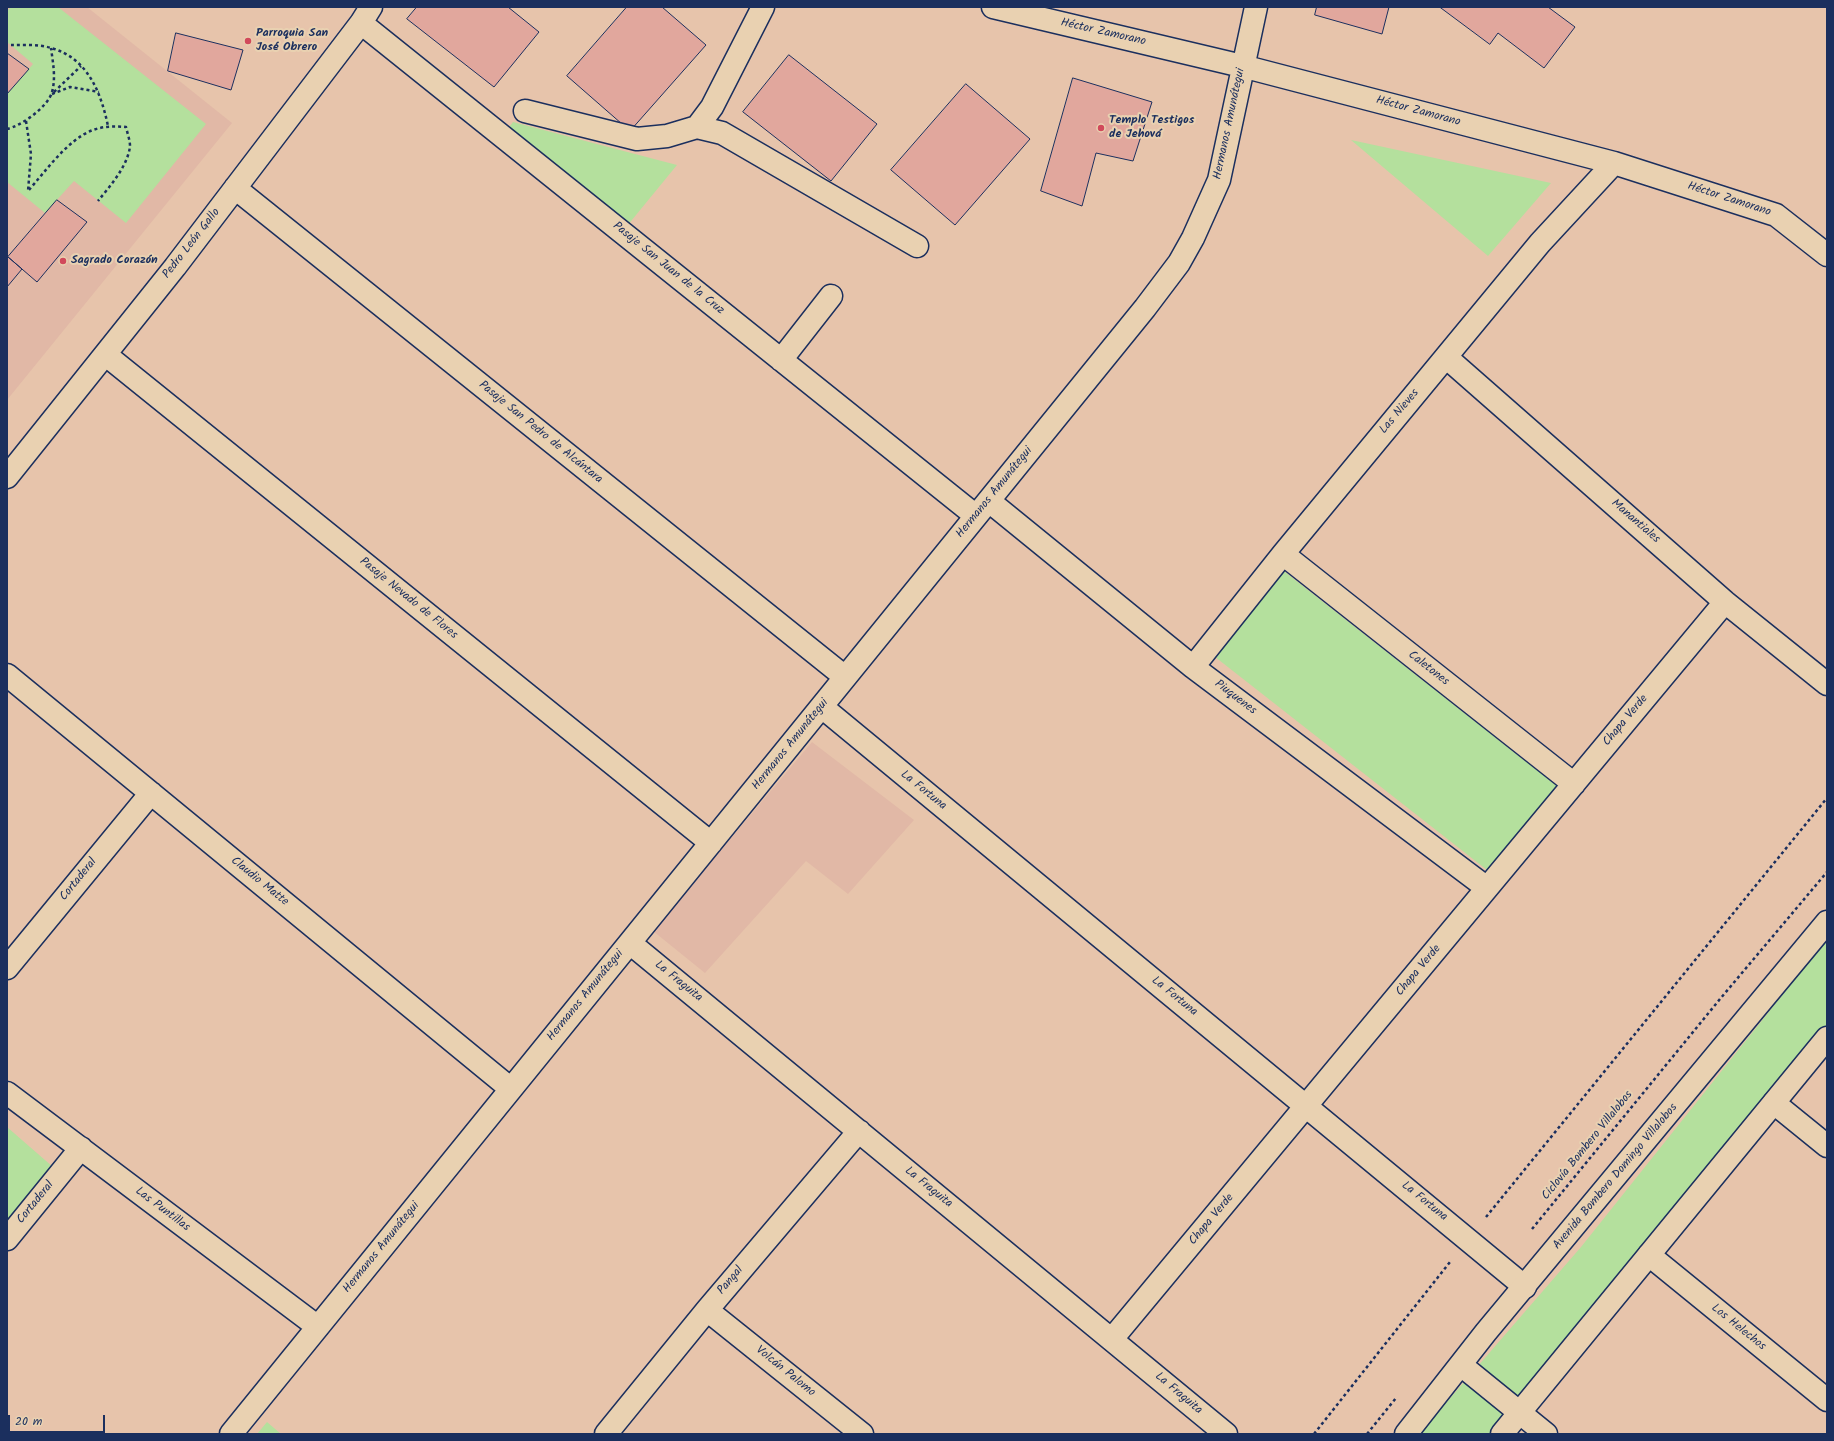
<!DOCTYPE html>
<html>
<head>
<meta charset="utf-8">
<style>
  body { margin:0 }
  #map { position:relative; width:1834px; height:1441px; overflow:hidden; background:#e7c4ab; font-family:Kalam,sans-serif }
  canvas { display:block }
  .frame { position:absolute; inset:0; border:8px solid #1b2f5e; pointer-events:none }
  .scale { position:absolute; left:8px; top:1415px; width:97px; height:18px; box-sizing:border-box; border:2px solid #1b2f5e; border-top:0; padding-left:5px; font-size:12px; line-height:14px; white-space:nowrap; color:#1b2f5e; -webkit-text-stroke:3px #e9d1b1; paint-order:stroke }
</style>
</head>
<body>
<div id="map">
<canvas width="1834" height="1441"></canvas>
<div class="frame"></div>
<div class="scale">20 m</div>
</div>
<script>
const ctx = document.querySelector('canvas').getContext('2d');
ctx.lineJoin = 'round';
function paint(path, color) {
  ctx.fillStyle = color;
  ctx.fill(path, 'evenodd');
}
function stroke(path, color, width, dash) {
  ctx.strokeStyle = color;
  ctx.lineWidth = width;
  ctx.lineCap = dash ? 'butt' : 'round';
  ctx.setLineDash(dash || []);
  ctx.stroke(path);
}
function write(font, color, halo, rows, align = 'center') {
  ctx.font = font + ' Kalam,sans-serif';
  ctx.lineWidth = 4;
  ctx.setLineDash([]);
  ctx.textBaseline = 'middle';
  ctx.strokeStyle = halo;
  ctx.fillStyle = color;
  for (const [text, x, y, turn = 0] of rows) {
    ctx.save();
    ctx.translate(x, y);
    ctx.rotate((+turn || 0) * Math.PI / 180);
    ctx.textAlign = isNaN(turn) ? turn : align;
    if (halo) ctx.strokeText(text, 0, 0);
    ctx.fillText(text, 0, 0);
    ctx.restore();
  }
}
paint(new Path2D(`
  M7 7H87L232 123 7 400Z
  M812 742 914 820 848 894 806 861 705 973 653 931Z`), '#e1b8a6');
paint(new Path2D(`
  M11 7H58L206 124 126 223 74 181 45 213 7 182V94L33 64 7 42V11Z
  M513 122 677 165 627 226 506 131Z
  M1351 140 1551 183 1488 256Z
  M1280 568 1557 786 1487 870 1210 653Z
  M1827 939V1028L1492 1434H1419L1581 1247Z
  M7 1127 53 1167 7 1221Z
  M267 1422 281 1434H257Z`), '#b4e09d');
const building = new Path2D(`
  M417 7H508L539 32 494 87 407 19Z
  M627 7H662L706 45 630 131 567 76Z
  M1317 7H1389L1382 34 1315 15Z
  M1440 7H1548L1575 27 1544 68 1498 33 1490 44Z
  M176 33 243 50 231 90 168 71Z
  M7 53 29 69 7 94Z
  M789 55 877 124 831 181 743 112Z
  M1073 78 1152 102 1133 161 1096 153 1082 206 1041 191Z
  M966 84 1030 139 955 225 891 170Z
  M57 200 87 222 37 282 8 257Z
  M7 256 22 269 7 287Z`);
paint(building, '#e1a79d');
stroke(building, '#1b2f5e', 1);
const minor = new Path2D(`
  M763 7 712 107 697 127 722 133 917 246
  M993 7 1242 66 1614 163 1776 215 1827 255
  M361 23 976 516
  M525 111 637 139 667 136 697 127
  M235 188 845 677
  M106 355 711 843
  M1446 357 1725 602 1827 684
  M781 360 831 296
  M7 477 175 267 361 23 371 7
  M989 501 1193 667 1487 888
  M1283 554 1574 784
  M1193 667 1283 554 1540 243 1614 163
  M7 675 511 1089
  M822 707 1525 1287
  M630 943 1226 1434
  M7 968 151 793
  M7 1093 318 1327
  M1774 1103 1827 1146
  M7 1239 81 1148
  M1649 1255 1827 1400
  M707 1310 862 1434
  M1112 1339 1725 602
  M1461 1365 1546 1434
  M231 1434 1145 308 1179 263 1193 238 1219 180 1256 7
  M606 1434 707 1310 859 1131`);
const major = new Path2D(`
  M1406 1434 1486 1332 1827 922
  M1502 1434 1827 1038`);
stroke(minor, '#1b2f5e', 25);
stroke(major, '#1b2f5e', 25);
stroke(new Path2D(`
  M11 45C24 45 39 44 51 48 88 58 101 93 108 126
  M54 92 81 66
  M52 94 70 87 99 92
  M26 121 31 154 28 191C45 172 68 139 93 130 104 126 115 126 126 127 127 132 130 140 130 146 128 166 110 186 98 201
  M7 129C21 126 48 107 52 92 56 78 53 63 51 48
  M1486 1217 1827 798
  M1532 1229 1720 999 1827 872
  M1314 1434 1450 1262
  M1367 1434 1396 1398`), '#1b2f5e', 2.5, [3, 3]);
stroke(minor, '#e9d1b1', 22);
stroke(major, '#e9d1b1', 22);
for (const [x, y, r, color] of [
  [248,41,4,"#d1495b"],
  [1101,128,4,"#d1495b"],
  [63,261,4,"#d1495b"]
]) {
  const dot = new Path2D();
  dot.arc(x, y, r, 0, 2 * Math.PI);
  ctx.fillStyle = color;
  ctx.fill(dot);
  stroke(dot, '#e9d1b1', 1.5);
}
write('12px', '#1b2f5e', '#e9d1b1', [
  ["Héctor Zamorano",1103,33,13],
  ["Héctor Zamorano",1418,112,15],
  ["Hermanos Amunátegui",1230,124,-78],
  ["Héctor Zamorano",1729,200,18],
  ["Pedro León Gallo",192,244,-52],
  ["Pasaje San Juan de la Cruz",668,269,39],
  ["Las Nieves",1400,412,-50],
  ["Pasaje San Pedro de Alcántara",540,433,39],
  ["Hermanos Amunátegui",995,493,-51],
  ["Manantiales",1635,522,41],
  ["Pasaje Nevado de Flores",408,599,39],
  ["Caletones",1428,669,38],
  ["Piuquenes",1235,698,37],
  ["Chapa Verde",1626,721,-50],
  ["Hermanos Amunátegui",791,745,-51],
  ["La Fortuna",923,791,39],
  ["Cortaderal",79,880,-51],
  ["Claudio Matte",259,882,39],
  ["Chapa Verde",1419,971,-50],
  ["La Fraguita",678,982,39],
  ["Hermanos Amunátegui",586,996,-51],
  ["La Fortuna",1174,997,39],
  ["Ciclovía Bombero Villalobos",1588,1146,-51],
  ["Avenida Bombero Domingo Villalobos",1616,1177,-50],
  ["La Fraguita",928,1188,39],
  ["La Fortuna",1424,1202,39],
  ["Cortaderal",36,1203,-51],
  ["Las Puntillas",162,1210,37],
  ["Chapa Verde",1212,1220,-50],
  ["Hermanos Amunátegui",382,1248,-51],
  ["Pangal",731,1281,-50],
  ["Los Helechos",1738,1328,39],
  ["Volcán Palomo",785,1372,39],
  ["La Fraguita",1178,1394,40]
]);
write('bold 12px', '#1b2f5e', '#e9d1b1', [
  ["Parroquia San",256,34],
  ["José Obrero",256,48],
  ["Templo Testigos",1109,121],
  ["de Jehová",1109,135],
  ["Sagrado Corazón",71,261]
], 'left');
</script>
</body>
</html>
